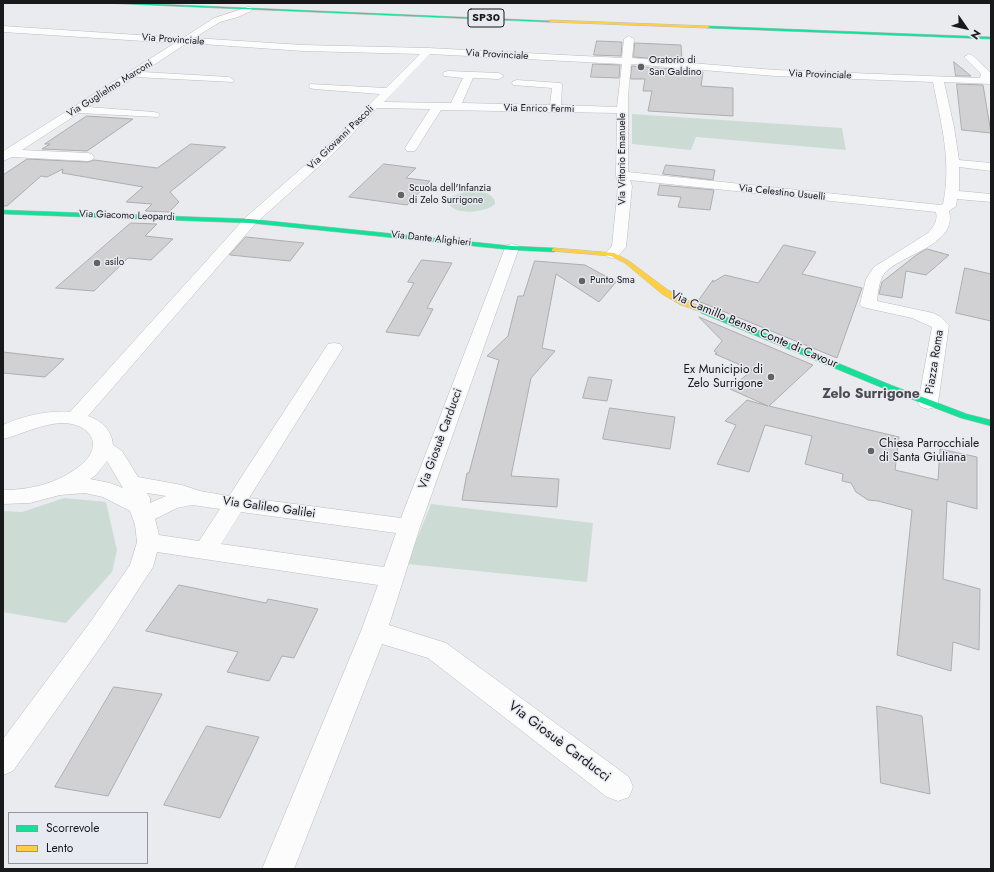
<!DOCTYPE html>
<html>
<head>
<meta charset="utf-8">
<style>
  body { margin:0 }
  #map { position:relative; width:994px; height:872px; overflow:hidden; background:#eaebef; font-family:Jost,sans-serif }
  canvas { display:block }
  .frame { position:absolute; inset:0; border:4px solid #18191b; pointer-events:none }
  .legend { position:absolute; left:8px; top:812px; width:140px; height:52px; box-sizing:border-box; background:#e8eaf1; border:1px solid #95969b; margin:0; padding:5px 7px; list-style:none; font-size:12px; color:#18191b }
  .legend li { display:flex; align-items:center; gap:8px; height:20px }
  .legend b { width:20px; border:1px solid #95969b }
  .north { position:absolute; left:946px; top:8px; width:40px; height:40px; -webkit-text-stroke:3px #e8eaf1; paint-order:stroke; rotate:124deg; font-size:11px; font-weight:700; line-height:16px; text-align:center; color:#18191b }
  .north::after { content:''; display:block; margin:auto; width:14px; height:18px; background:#18191b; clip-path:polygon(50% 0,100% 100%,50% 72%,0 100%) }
</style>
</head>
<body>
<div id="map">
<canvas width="994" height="872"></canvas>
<div class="frame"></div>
<ul class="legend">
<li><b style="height:5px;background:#16e098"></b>Scorrevole</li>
<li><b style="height:5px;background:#ffcf43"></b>Lento</li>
</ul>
<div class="north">N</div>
</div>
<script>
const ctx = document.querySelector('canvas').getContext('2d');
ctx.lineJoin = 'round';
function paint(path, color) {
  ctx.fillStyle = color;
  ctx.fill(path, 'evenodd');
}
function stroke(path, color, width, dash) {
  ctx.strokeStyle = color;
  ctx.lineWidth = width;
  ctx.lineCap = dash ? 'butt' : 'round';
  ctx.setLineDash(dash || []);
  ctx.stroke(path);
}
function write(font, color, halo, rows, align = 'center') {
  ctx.font = font + ' Jost,sans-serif';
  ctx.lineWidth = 3;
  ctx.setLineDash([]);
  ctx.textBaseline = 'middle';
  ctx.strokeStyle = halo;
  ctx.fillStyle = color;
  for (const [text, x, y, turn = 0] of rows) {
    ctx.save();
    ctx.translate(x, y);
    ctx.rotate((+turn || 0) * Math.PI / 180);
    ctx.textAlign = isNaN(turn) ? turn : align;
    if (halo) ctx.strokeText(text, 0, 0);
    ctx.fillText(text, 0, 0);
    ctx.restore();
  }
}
paint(new Path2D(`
  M632 114 842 128 846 150 696 137 691 150 632 144Z
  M465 192C475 191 490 190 495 201V204C486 213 453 216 448 202L453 196Z
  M64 498 106 502 117 550 112 572 66 623 3 612V511L22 512Z
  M431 504 593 523 587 582 407 564Z`), '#ccdcd5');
const building = new Path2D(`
  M597 41 622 42 621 56 594 55Z
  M635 43 681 45 682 61 634 57Z
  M954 62 971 76H956Z
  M593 64 620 65 619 78 591 77Z
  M632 66 703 72 701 86 733 88V116L648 111 652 91H643L645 79H631Z
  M957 84 983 85 991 133 962 130Z
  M87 116 133 119 87 151 42 149 50 144H45Z
  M191 144 226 147 170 192 179 202 169 212 145 211 152 204 126 202 143 187 62 173 63 169 47 177 41 176 7 206H3V175L27 159 88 162 94 160 157 168Z
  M384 164 416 168 406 178 430 181 407 205 349 197Z
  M666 165 715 170 713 180 663 174Z
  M660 185 714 190 710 210 678 207 681 197 658 195Z
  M131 223 157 224 145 236 173 239 151 260 128 258 94 291 56 288Z
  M246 237 304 243 290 261 230 255Z
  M784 245 816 252 802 274 862 288 837 358 698 301 713 280V282L725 275 758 283Z
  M927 249 949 255 926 275 906 271 902 298 879 294 882 282 915 256Z
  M422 260 452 263 427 308 433 309 419 336 386 332 414 283 408 282Z
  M535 261 585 265 616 282 599 302 556 274 542 348 555 351 531 378 511 476 559 479 557 507 462 500 467 473H469L499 360 487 356 508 336 518 296H523Z
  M965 268 991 274V321L956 313Z
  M699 317 813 365 769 406 899 437 895 470 938 480 940 449 977 457V509L947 501 943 579 980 589 979 650 953 642 951 671 897 655 912 510 878 501 868 500 856 492 851 483 842 481 843 474 805 464 812 436 765 425 749 472 717 464 736 425 725 421 747 400 768 406 730 389 752 370 715 354 717 353 714 351 722 341Z
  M3 352 64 359 45 377 3 373Z
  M589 377 612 380 607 401 583 398Z
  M610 408 675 417 670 449 603 439Z
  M179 585 266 603 268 599 318 609 294 658 282 656 269 681 227 672 238 652 146 631Z
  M114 687 162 694 108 796 55 787Z
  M877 706 922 716 930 794 881 783Z
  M207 726 259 737 220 818 164 805Z`);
paint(building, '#d1d1d4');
stroke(building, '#adadb0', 1);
const street = new Path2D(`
  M248 7H251L252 9 251 11 238 17 220 22 194 38 303 45 428 48 622 58 624 39 629 36 634 39 632 58 775 70 980 78 981 74 964 57 969 54 972 55 991 73V84L944 82 954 127 959 160 991 163V171L959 167V191L991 194V202L957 199 956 206 949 211C958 246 900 254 884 274 879 281 878 292 877 301L933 313 941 317 949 325 938 403 935 407 928 409 921 407 918 403 932 327 912 318 862 307 860 304 866 279 874 267 928 233C934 226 938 221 936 212L630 180 632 186 626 247 617 257 612 258 607 257 605 254 612 246 618 186 616 175 617 113 441 110 415 151H407L405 148 430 109 377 108 336 151 255 224 88 416C101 420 112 430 113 445L122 451 138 477 182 485 200 491 229 496 328 344 334 343 340 344 343 348 249 498 401 518 505 248 507 245 512 244 517 245 519 248 420 527 389 625 446 643 629 777 633 787 629 797 618 801 607 797 428 658 382 644 294 869H262L361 631 378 585 157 552 153 567 149 573 109 635 13 771 3 775V739L91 621 130 565 137 542 135 525 130 511 103 497 85 493 60 495 30 503 3 504V490C31 490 59 483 81 465 105 445 90 423 62 423 40 424 23 434 3 439V425C23 416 48 410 70 412L245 218 328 145 380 94 314 89 310 88 309 86 310 84 386 88 420 54 303 51 187 43 143 72 229 77 234 80 233 82 135 77 88 107 154 112 158 113 160 115 158 117 79 113 22 150 88 153 92 154 94 157 92 160 88 161 12 157 3 161V152L5 150 175 43 3 32V26L183 38 214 18ZM430 54 622 64 617 107 561 105 562 85 561 83 517 80 513 81 512 83 513 85 552 88 550 105 462 103 473 78 499 79 504 76 499 73 448 71 444 72 443 74 444 76 463 78 451 103 384 102ZM631 64 775 76 933 82C941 123 952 162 943 204L940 205 628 172V96ZM107 461 123 488 110 483 90 479 96 475ZM147 493 166 496 150 503V498ZM192 505 220 509 199 541 159 535 155 519 177 508ZM241 512 396 533 384 567 221 544Z`);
const fast = new Path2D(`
  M102 3H131L552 21 550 22Z
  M708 26 991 37V39L707 28Z
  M3 210 250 219 512 246 554 248 557 250 554 252 512 250 250 223 3 214Z
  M701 309H707L891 385 967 414 991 420V426L961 418 885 389 701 313Z`);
const slow = new Path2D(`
  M550 20 708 26 710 27 708 28 549 22Z
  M554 248 614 253 629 261 668 290 708 311 704 313 681 305 662 294 625 263 611 256 552 251V249Z`);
stroke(street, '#bbbcbf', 1);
stroke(fast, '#bbbcbf', 1);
stroke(slow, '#bbbcbf', 1);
paint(street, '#fcfcfd');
paint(fast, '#16e098');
paint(slow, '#ffcf43');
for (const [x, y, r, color] of [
  [641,67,4,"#626265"],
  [401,195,4,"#626265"],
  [97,263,4,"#626265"],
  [582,281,4,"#626265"],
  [771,377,4,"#626265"],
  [871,451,4,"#626265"]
]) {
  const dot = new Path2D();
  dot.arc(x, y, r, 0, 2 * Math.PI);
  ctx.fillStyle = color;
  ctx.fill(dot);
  stroke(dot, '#e8eaf1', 1.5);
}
write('10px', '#18191b', '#e8eaf1', [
  ["Via Provinciale",173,40,4],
  ["Via Provinciale",497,55,3],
  ["Via Provinciale",820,75,2],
  ["Via Guglielmo Marconi",110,89,-32],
  ["Via Enrico Fermi",539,109,1],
  ["Via Giovanni Pascoli",341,138,-44],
  ["Via Vittorio Emanuele",623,159,-90],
  ["Via Celestino Usuelli",782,193,6],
  ["Via Giacomo Leopardi",127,216,2],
  ["Via Dante Alighieri",431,239,6]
]);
write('10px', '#18191b', '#e8eaf1', [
  ["Oratorio di",649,61],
  ["San Galdino",649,73],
  ["Scuola dell'Infanzia",409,189],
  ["di Zelo Surrigone",409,201],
  ["asilo",105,263],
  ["Punto Sma",590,281]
], 'left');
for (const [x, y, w] of [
  [486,18,36]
]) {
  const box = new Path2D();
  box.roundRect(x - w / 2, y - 9, w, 18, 3);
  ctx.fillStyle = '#e8eaf1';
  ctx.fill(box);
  stroke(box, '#18191b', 1);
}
write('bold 11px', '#18191b', null, [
  ["SP30",486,18]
]);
write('12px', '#18191b', '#e8eaf1', [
  ["Via Camillo Benso Conte di Cavour",754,330,23],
  ["Piazza Roma",935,362,-81],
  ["Via Giosuè Carducci",441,439,-70],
  ["Via Galileo Galilei",269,508,8]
]);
write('12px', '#18191b', '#e8eaf1', [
  ["Ex Municipio di",763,370],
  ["Zelo Surrigone",763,384],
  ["Chiesa Parrocchiale",879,444,"left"],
  ["di Santa Giuliana",879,458,"left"]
], 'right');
write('bold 14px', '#4a4c51', '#e8eaf1', [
  ["Zelo Surrigone",871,395]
]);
write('14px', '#18191b', '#e8eaf1', [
  ["Via Giosuè Carducci",559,742,37]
]);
</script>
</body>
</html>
